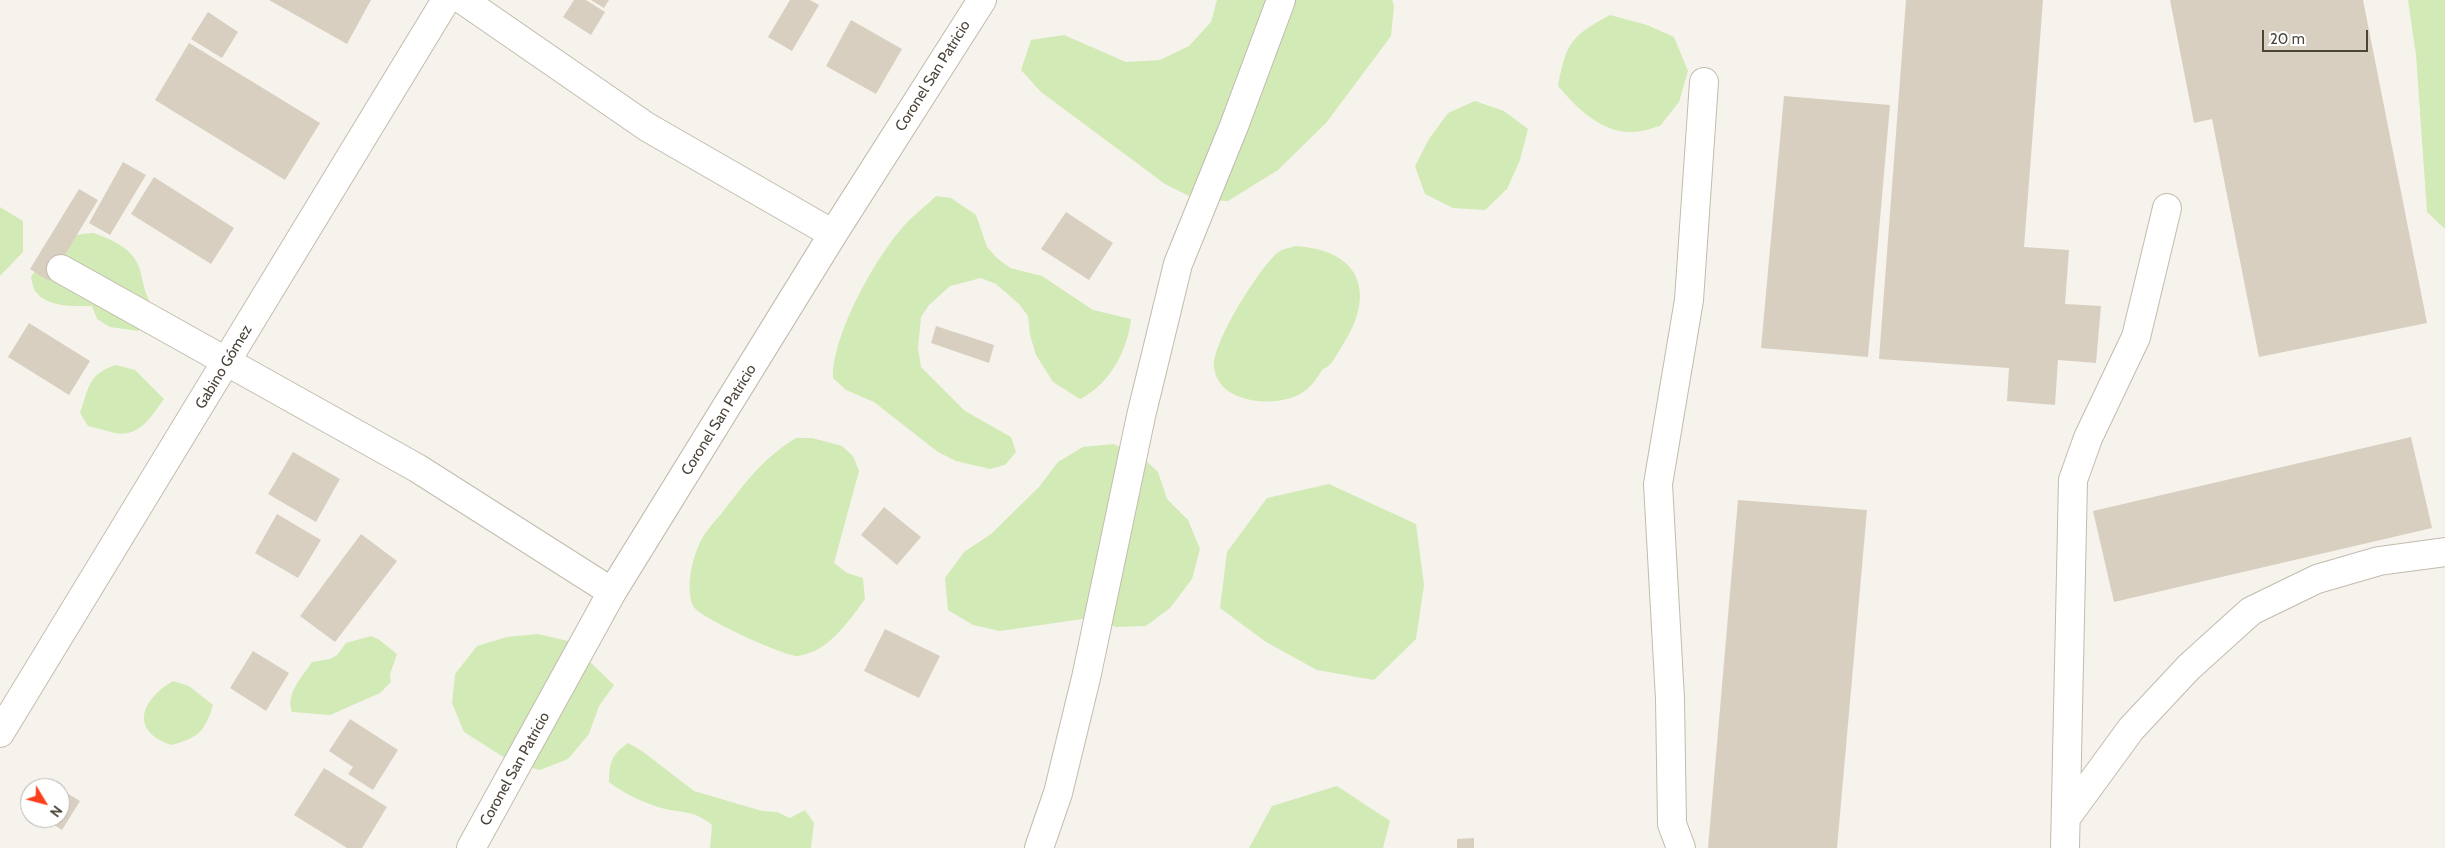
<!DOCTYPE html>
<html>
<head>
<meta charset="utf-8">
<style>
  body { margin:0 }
  #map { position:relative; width:2445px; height:848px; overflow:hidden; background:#f6f3ec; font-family:Cabin,sans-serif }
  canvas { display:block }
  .north { position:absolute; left:20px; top:778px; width:50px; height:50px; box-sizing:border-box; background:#fff; border:1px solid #b7b4b0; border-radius:50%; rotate:127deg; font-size:14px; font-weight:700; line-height:20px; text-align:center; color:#4b4439 }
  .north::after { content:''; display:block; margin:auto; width:18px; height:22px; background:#fc3f1d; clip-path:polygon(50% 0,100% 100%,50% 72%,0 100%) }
  .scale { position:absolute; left:2262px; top:30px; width:106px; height:22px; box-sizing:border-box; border:2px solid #4b4439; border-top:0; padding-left:6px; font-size:15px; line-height:18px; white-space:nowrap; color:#4b4439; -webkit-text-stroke:4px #fff; paint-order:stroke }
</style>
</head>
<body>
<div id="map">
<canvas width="2445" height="848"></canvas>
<div class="north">N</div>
<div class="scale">20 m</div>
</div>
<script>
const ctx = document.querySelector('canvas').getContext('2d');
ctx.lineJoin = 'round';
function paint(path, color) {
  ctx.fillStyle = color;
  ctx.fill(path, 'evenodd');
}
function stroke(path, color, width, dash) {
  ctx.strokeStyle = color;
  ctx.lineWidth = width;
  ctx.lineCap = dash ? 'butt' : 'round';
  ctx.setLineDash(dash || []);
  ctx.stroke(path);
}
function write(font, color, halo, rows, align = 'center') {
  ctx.font = font + ' Cabin,sans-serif';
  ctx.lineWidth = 4;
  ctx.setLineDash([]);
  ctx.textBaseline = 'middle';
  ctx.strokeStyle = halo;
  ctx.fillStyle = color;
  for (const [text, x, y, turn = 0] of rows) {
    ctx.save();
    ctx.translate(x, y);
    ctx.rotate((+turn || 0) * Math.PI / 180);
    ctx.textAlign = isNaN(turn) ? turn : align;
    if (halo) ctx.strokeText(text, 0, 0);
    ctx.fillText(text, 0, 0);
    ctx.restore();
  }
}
paint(new Path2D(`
  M1217 0H1392L1394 6 1391 36 1326 123 1278 170 1228 201 1197 200 1165 184 1041 92 1021 70 1031 40 1064 35 1126 62 1160 60 1189 46 1211 22Z
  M2408 0H2445V229L2427 212 2416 55Z
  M1610 15 1647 25 1674 37 1688 71 1679 102 1660 126C1652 128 1642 132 1633 132 1601 133 1577 108 1558 86 1566 43 1571 36 1610 15Z
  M1475 101 1504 111 1528 129 1520 160 1507 189 1485 210 1453 208 1425 194 1415 166 1429 139 1448 113Z
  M936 196 951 198 976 215 987 247 997 258 1010 268 1042 276 1093 310 1131 319C1128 350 1109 385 1080 399L1053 382 1036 355 1030 335 1028 316 1019 304 996 284 981 278 950 286 929 305 921 317 918 348 921 367 965 411 1011 437 1016 452 1005 465 990 469 956 461 938 452 874 402 846 390 833 378C832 336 874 260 902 228 912 216 925 207 936 196Z
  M0 207 23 221V252L0 276Z
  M93 233C112 239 135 250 140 270 144 284 144 294 153 307L151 324 138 331 110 327 97 319 92 306C75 306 48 308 36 292 33 289 32 281 31 277 49 250 58 235 93 233Z
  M1295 246C1361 250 1377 293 1342 346 1337 354 1332 366 1323 369 1316 379 1311 388 1300 394 1275 408 1219 404 1214 368 1211 344 1259 269 1277 253 1282 249 1289 248 1295 246Z
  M116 365 135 370 164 399C152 415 140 438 115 433 106 431 97 428 88 426L80 413C89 387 88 374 116 365Z
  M796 438H812L842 446 853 456 859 471 834 563 847 573 863 578 865 599C852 617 833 644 812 652 808 653 802 656 797 656 784 656 698 617 693 606 686 588 691 564 698 547 703 534 713 523 722 513 744 484 764 457 796 438Z
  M1113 444 1141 456 1158 472 1167 499 1188 520 1200 549 1192 579 1170 608 1146 626 1116 627 1089 618 1000 631 973 625 948 610 945 578 964 552 991 534 1039 487 1058 462 1083 447Z
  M1329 484 1416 524 1424 585 1416 639 1374 680 1317 670 1266 642 1220 608 1227 552 1267 498Z
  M538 634 568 641 614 685 599 706 589 734 568 759 540 770 513 763 464 732 452 703 455 674 477 646 507 637Z
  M371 636 378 639 397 654 390 674 391 682 380 693 330 715 292 712C285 694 302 677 312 662L330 659 337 655 346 643Z
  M173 681 189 686 213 705C205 732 198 738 171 745 129 730 141 700 173 681Z
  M628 743 642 751 694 791 762 811 777 812 790 818 805 810 814 823 811 848H710L712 825C695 811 686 813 665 809 644 803 626 795 609 782 609 763 612 754 628 743Z
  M1337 786 1390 821 1383 848H1249L1272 806Z`), '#d2eab5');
paint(new Path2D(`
  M269 0H371L347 44Z
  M574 0H586L605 12 591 35 563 17Z
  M591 0H609L604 8Z
  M790 0H810L819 5 792 51 768 37Z
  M1906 0H2043L2024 247 2069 250 2065 304 2101 306 2096 363 2058 360 2055 405 2007 401 2009 368 1879 359Z
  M2170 0H2363L2427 323 2259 357 2212 119 2194 123Z
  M208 12 238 32 222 58 191 39Z
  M851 20 902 49 876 94 826 66Z
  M189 43 320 123 285 180 155 100Z
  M1784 96 1890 105 1868 357 1761 348Z
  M123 162 146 175 110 235 89 223Z
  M154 177 234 228 211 264 131 214Z
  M79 189 98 200 49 281 30 269Z
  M1066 212 1113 243 1089 280 1041 249Z
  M29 323 90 361 69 395 8 357Z
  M936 326 994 345 989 363 931 343Z
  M2411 437 2432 528 2114 602 2093 511Z
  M293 452 340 479 316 522 268 494Z
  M1738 500 1867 510 1837 848H1708Z
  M884 507 921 537 897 565 861 535Z
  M277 514 321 540 298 578 255 553Z
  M361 534 397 561 335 642 300 616Z
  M885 629 940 656 919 698 864 671Z
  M253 651 289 673 266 711 230 688Z
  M350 719 398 750 373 790 348 774 353 767 329 751Z
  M324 768 387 807 362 848H347L294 815Z
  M60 789 80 801 62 830 43 818H60Z
  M1474 838V848H1457V839Z`), '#d8cfc1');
const minor = new Path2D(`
  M463 0 647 127 833 234
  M61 269 417 468 612 592
  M0 733 446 0
  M2066 818 2131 729 2189 667 2251 611 2317 579 2379 561 2445 552
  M471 848 612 592 833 234 982 0
  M1039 848 1058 793 1086 678 1141 416 1178 264 1234 126 1281 0
  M1681 848 1672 824 1670 699 1658 484 1689 300 1704 82
  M2065 848 2073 480 2088 438 2136 337 2167 208`);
stroke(minor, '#c2bbae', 30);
stroke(minor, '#fff', 28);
write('15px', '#4b4439', '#fff', [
  ["Coronel San Patricio",933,76,-58],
  ["Gabino Gómez",224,367,-59],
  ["Coronel San Patricio",719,420,-58],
  ["Coronel San Patricio",515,769,-61]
]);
</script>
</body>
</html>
